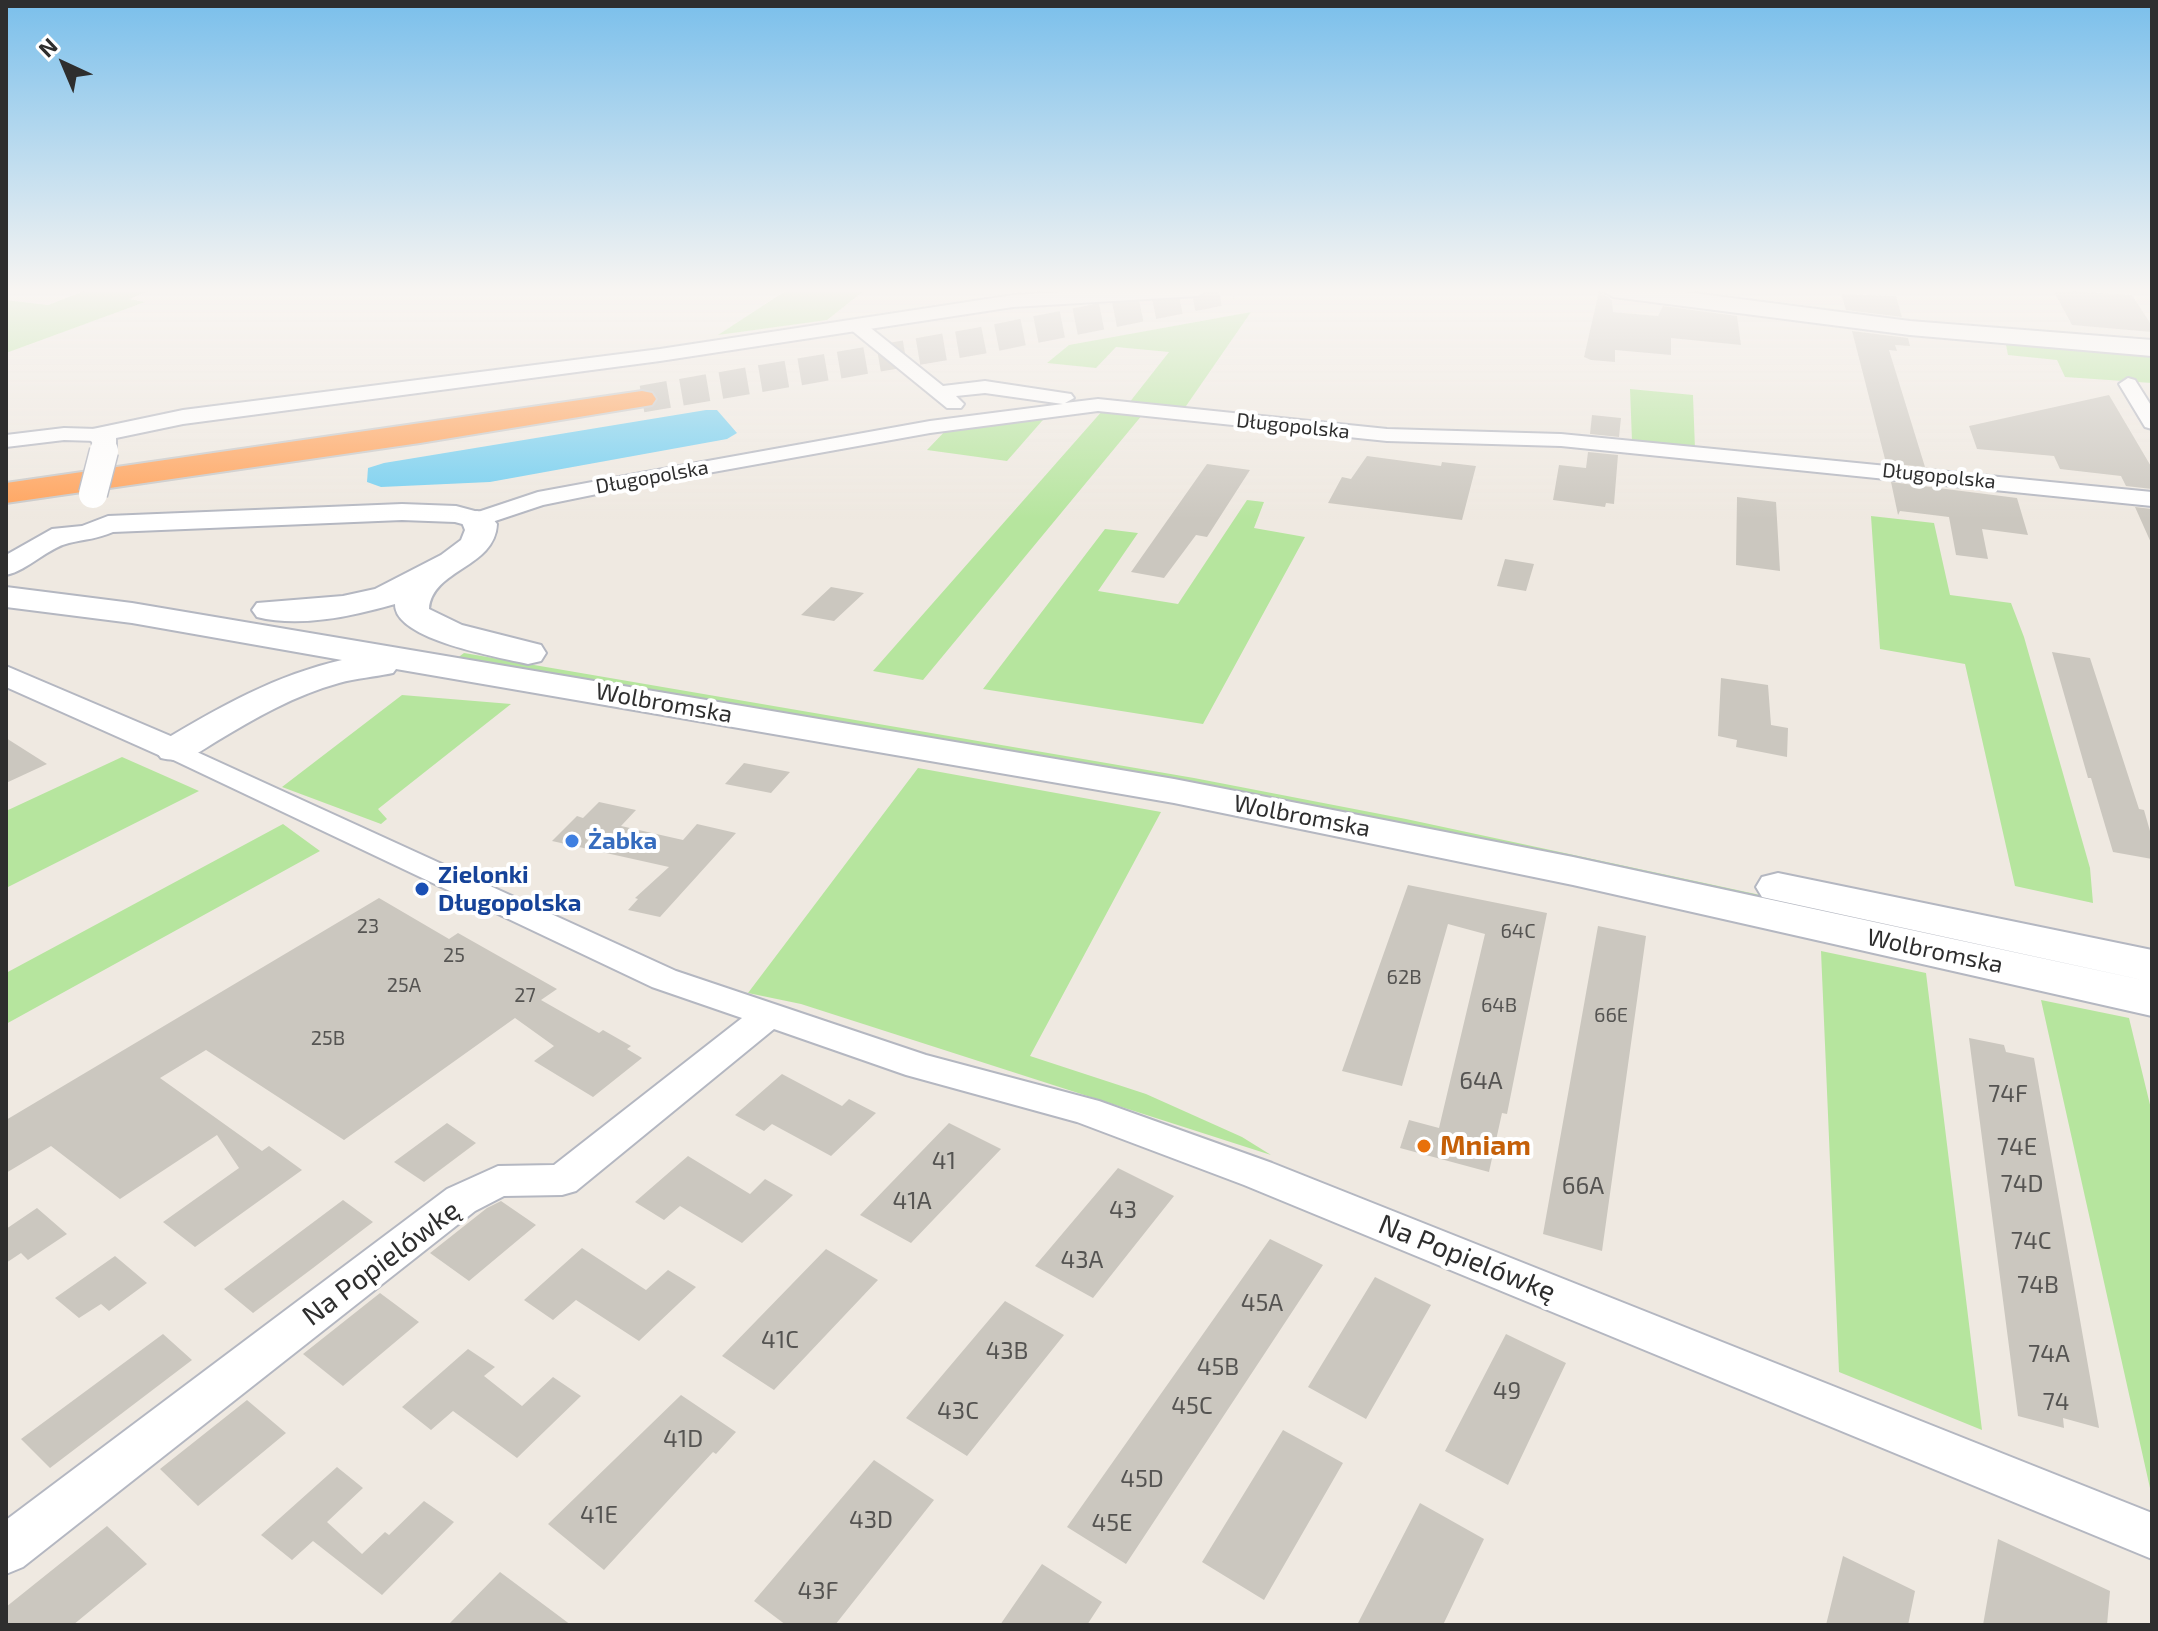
<!DOCTYPE html>
<html>
<head>
<meta charset="utf-8">
<style>
  body { margin:0 }
  #map { position:relative; width:2158px; height:1631px; overflow:hidden; background:#efe9e1; font-family:"Exo 2",sans-serif }
  canvas { display:block }
  .frame { position:absolute; inset:0; border:8px solid #2e2e2e; pointer-events:none }
  .north { position:absolute; left:24px; top:24px; width:80px; height:80px; -webkit-text-stroke:6px #fff; paint-order:stroke; rotate:316deg; font-size:22px; font-weight:700; line-height:32px; text-align:center; color:#2e2e2e }
  .north::after { content:''; display:block; margin:auto; width:28px; height:36px; background:#2e2e2e; clip-path:polygon(50% 0,100% 100%,50% 72%,0 100%) }
</style>
</head>
<body>
<div id="map">
<canvas width="2158" height="1631"></canvas>
<div class="frame"></div>
<div class="north">N</div>
</div>
<script>
const ctx = document.querySelector('canvas').getContext('2d');
ctx.lineJoin = 'round';
function paint(path, color) {
  ctx.fillStyle = color;
  ctx.fill(path, 'evenodd');
}
function stroke(path, color, width, dash) {
  ctx.strokeStyle = color;
  ctx.lineWidth = width;
  ctx.lineCap = dash ? 'butt' : 'round';
  ctx.setLineDash(dash || []);
  ctx.stroke(path);
}
function write(font, color, halo, rows, align = 'center') {
  ctx.font = font + ' "Exo 2",sans-serif';
  ctx.lineWidth = 8;
  ctx.setLineDash([]);
  ctx.textBaseline = 'middle';
  ctx.strokeStyle = halo;
  ctx.fillStyle = color;
  for (const [text, x, y, turn = 0] of rows) {
    ctx.save();
    ctx.translate(x, y);
    ctx.rotate((+turn || 0) * Math.PI / 180);
    ctx.textAlign = isNaN(turn) ? turn : align;
    if (halo) ctx.strokeText(text, 0, 0);
    ctx.fillText(text, 0, 0);
    ctx.restore();
  }
}
paint(new Path2D(`
  M87 290H152L129 299 145 302 6 353V300L48 305Z
  M787 290H865L827 320 718 335Z
  M1251 312 1184 409 1129 403 1169 352 1116 347 1096 368 1047 363 1069 345Z
  M2005 340 2152 353V383L2065 377 2057 360 2008 355Z
  M1630 389 1693 395 1695 449 1632 441Z
  M1103 410 1143 414 923 680 873 671Z
  M1049 413 1007 461 927 450 948 428Z
  M1247 500 1264 502 1254 528 1305 537 1203 724 983 689 1105 529 1138 533 1098 591 1178 604Z
  M1871 516 1934 523 1950 595 2011 603 2024 637 2090 868 2093 903 2015 886 1965 664 1880 649Z
  M464 653 1194 778 1406 819 2152 979V985L1460 834 982 746 456 659Z
  M402 695 511 704 378 809 387 819 381 824 282 787Z
  M122 757 199 791 6 888V811Z
  M918 768 1161 812 1030 1056 1146 1094 1242 1137 1271 1155 801 1004 748 993Z
  M283 824 320 851 6 1024V973Z
  M1821 951 1926 973 1982 1430 1839 1372Z
  M2041 1000 2129 1018 2152 1113V1497Z`), '#b6e59e');
paint(new Path2D(`
  M706 410H717L737 433 727 439 490 482 381 487 367 482 368 468 384 463Z`), '#75cff0');
paint(new Path2D(`
  M2053 290 2132 295 2152 326V332L2072 325Z
  M1599 291 1612 300 1613 312 1658 316 1663 306 1737 316 1741 345 1671 338V355L1615 350V362L1591 360 1584 357Z
  M1841 294 1896 296 1902 317 1846 310Z
  M1852 331 1908 338 1910 346 1895 345 1897 351 1889 350 1925 467 1886 463Z
  M2109 395 2152 468V489L2126 486 2121 476 2060 469 2054 456 1977 449 1969 426Z
  M1592 415 1621 418 1619 437 1590 434Z
  M1588 452 1618 455 1614 504 1606 503 1605 507 1553 500 1559 465 1586 468Z
  M1367 456 1441 466 1442 462 1476 466 1462 520 1328 503 1342 477 1351 479Z
  M1207 464 1250 470 1207 537 1196 535 1164 578 1131 572Z
  M1891 482 2017 498 2028 535 1982 529 1988 559 1956 555 1949 517 1900 511 1898 515Z
  M1737 497 1776 502 1780 571 1736 565Z
  M2135 507 2152 509V545Z
  M1505 559 1534 564 1526 591 1497 586Z
  M831 587 864 593 834 621 801 615Z
  M2052 652 2090 658 2139 809 2144 810 2152 838V859L2113 852 2091 778H2088Z
  M1721 678 1768 685 1771 725 1788 728 1787 757 1736 747 1737 740 1718 736Z
  M6 738 47 764 6 783Z
  M744 763 790 772 771 793 725 784Z
  M599 802 636 810 621 826 683 840 697 824 736 833 660 917 628 910 638 899 635 898 669 867 552 841 577 816 583 818Z
  M1408 885 1547 913 1507 1114 1502 1113 1489 1172 1400 1148 1409 1120 1439 1128 1485 934 1448 924 1402 1086 1342 1071Z
  M379 898 449 939 458 933 557 989 541 1000 599 1033 603 1030 631 1046 627 1049 642 1058 593 1097 534 1061 554 1046 515 1018 344 1140 206 1050 160 1078 262 1151 269 1146 302 1170 195 1247 163 1222 239 1168 217 1135 120 1199 51 1146 6 1173V1120Z
  M1598 926 1646 936 1602 1251 1543 1234Z
  M1969 1038 2004 1045 2006 1052 2034 1058 2099 1428 2063 1418 2064 1428 2018 1416Z
  M782 1074 842 1106 849 1099 876 1113 831 1156 772 1124 764 1131 735 1115Z
  M447 1123 476 1143 424 1182 394 1162Z
  M949 1123 1001 1149 911 1243 860 1215Z
  M688 1156 750 1194 765 1179 793 1195 742 1243 680 1206 664 1220 635 1202Z
  M1118 1168 1174 1196 1093 1298 1035 1266Z
  M343 1200 373 1222 313 1268 253 1313 224 1289Z
  M501 1201 536 1225 469 1281 430 1253 487 1208Z
  M37 1208 67 1234 28 1260 21 1253 6 1263V1229Z
  M1270 1239 1323 1265 1126 1564 1067 1527Z
  M582 1248 646 1290 668 1270 696 1287 639 1341 576 1300 553 1320 524 1300Z
  M826 1249 878 1280 774 1390 722 1356Z
  M115 1256 147 1283 109 1311 101 1304 79 1318 55 1298Z
  M1375 1277 1431 1305 1366 1419 1308 1387Z
  M380 1293 419 1322 343 1386 303 1354Z
  M1005 1301 1064 1335 967 1456 906 1418Z
  M163 1334 192 1360 50 1468 21 1439Z
  M1506 1334 1566 1363 1508 1485 1445 1451Z
  M468 1349 495 1367 484 1376 522 1406 553 1377 581 1396 517 1458 453 1411 431 1430 402 1407Z
  M681 1395 736 1432 716 1454 713 1452 604 1570 548 1524Z
  M247 1400 286 1433 198 1506 160 1469Z
  M1283 1430 1343 1463 1264 1600 1202 1562Z
  M874 1460 934 1500 835 1625H786L754 1601Z
  M337 1467 363 1488 327 1522 362 1554 385 1532 389 1535 424 1501 454 1522 382 1595 313 1541 292 1560 261 1535Z
  M1420 1503 1484 1539 1443 1625H1357Z
  M107 1526 147 1564 73 1625H6V1607Z
  M1998 1539 2110 1591 2107 1625H1983Z
  M1843 1556 1915 1591 1908 1625H1826Z
  M1042 1564 1102 1602 1087 1625H1000Z
  M500 1572 571 1625H448Z`), '#cbc7bf');
stroke(new Path2D(`
  M642 399 979 341 1232 290`), '#c8c4bd', 27, [27, 13]);
const minor = new Path2D(`
  M856 320 862 321 943 386 985 381 1071 394 1074 398 1065 403 1098 399 1387 429 1561 434 2152 492V506L1561 446 1387 441 1098 411 930 433 641 485 543 505 477 527 466 520 469 515 538 492 641 473 930 421 1063 404 985 393 956 396 964 404 961 408H947L850 329 847 325Z
  M2128 378 2135 380 2152 407V429L2145 427 2119 384Z
  M64 428 97 429 107 435 97 441 64 440 6 447V435Z
  M175 742 676 971 926 1055 1099 1101 1272 1163 2152 1513V1559L1244 1185 1077 1122 906 1075 774 1029 576 1191 562 1195 504 1196 475 1211 23 1567 6 1574V1520L447 1189 498 1166 554 1165 742 1018 652 987 165 756 161 750 165 744Z`);
const tertiary = new Path2D(`
  M1093 290H1208L1198 296 1013 307 660 361 183 424 116 438V449L113 454H95L92 442 85 435 88 430 183 410 660 349 1013 295Z
  M402 504 456 506 486 514 490 520 486 526 477 528 455 522 402 520 113 532C97 539 86 539 69 543 47 548 29 570 6 575V555L52 529 82 526 108 516Z
  M6 666 187 743 192 750 187 757 175 760 163 757 6 687Z`);
const secondary = new Path2D(`
  M1602 290H1670L1910 321 2152 340V356L1910 335 1613 297Z
  M477 511 488 513 497 524C495 568 432 569 429 609L462 625 541 645 546 653 541 661 528 664C499 657 394 640 395 604 353 616 300 628 257 617L252 610 257 603 343 596 375 589 441 555 461 540 465 530 461 520 466 513Z
  M6 587 132 603 1174 779 1573 857 2152 982V1016L1573 885 1174 803 396 669 393 673C375 677 356 678 339 683 295 695 255 718 217 741 198 753 184 764 161 758L155 750 161 742C219 707 276 675 342 660L132 623 6 607Z
  M1778 873 2152 950V982L1762 897 1756 887 1762 877Z`);
const motorway = new Path2D(`
  M642 391 652 393 656 399 652 405 420 443 6 503V483Z`);
stroke(minor, '#b4b7c1', 4);
stroke(tertiary, '#b4b7c1', 4);
stroke(secondary, '#b4b7c1', 4);
stroke(motorway, '#c9c9c9', 4);
paint(minor, '#fff');
paint(tertiary, '#fff');
paint(secondary, '#fff');
paint(motorway, '#ffa35c');
const tertiaryBridgeFar1 = new Path2D(`
  M103 453 104 449`);
const tertiaryBridge = new Path2D(`
  M93 494 104 451`);
stroke(tertiaryBridgeFar1, '#b4b7c1', 24, []);
stroke(tertiaryBridge, '#b4b7c1', 31, []);
stroke(tertiaryBridgeFar1, '#fff', 22);
stroke(tertiaryBridge, '#fff', 28);
const sky = ctx.createLinearGradient(0, 0, 0, 519);
sky.addColorStop(0, '#7abfeb');
sky.addColorStop(0.56, '#f8f5f2');
sky.addColorStop(1, '#f8f5f200');
ctx.fillStyle = sky;
ctx.fillRect(0, 0, 2158, 519);
for (const [x, y, r, color] of [
  [572,841,8,"#3f7fe0"],
  [422,889,8,"#1a4fb4"],
  [1424,1146,8,"#e8710a"]
]) {
  const dot = new Path2D();
  dot.arc(x, y, r, 0, 2 * Math.PI);
  ctx.fillStyle = color;
  ctx.fill(dot);
  stroke(dot, '#fff', 3);
}
write('20px', '#2e2e2e', '#fff', [
  ["Długopolska",1293,426,6],
  ["Długopolska",1939,476,6],
  ["Długopolska",652,477,-10]
]);
write('20px', '#555452', null, [
  ["23",368,926],
  ["64C",1518,931],
  ["25",454,955],
  ["62B",1404,977],
  ["25A",404,985],
  ["27",525,995],
  ["64B",1499,1005],
  ["66E",1611,1015],
  ["25B",328,1038]
]);
write('24px', '#2e2e2e', '#fff', [
  ["Wolbromska",664,703,10],
  ["Wolbromska",1302,816,11],
  ["Wolbromska",1935,951,12]
]);
write('bold 24px', '#366cbe', '#fff', [
  ["Żabka",588,841]
], 'left');
write('bold 24px', '#164399', '#fff', [
  ["Zielonki",438,875],
  ["Długopolska",438,903]
], 'left');
write('24px', '#555452', null, [
  ["64A",1481,1081],
  ["74F",2008,1094],
  ["74E",2017,1147],
  ["41",944,1161],
  ["74D",2022,1184],
  ["66A",1583,1186],
  ["41A",912,1201],
  ["43",1123,1210],
  ["74C",2031,1241],
  ["43A",1082,1260],
  ["74B",2038,1285],
  ["45A",1262,1303],
  ["41C",780,1340],
  ["43B",1007,1351],
  ["74A",2049,1354],
  ["45B",1218,1367],
  ["49",1507,1391],
  ["74",2056,1402],
  ["45C",1192,1406],
  ["43C",958,1411],
  ["41D",683,1439],
  ["45D",1142,1479],
  ["41E",599,1515],
  ["43D",871,1520],
  ["45E",1112,1523],
  ["43F",818,1591]
]);
write('bold 28px', '#c56008', '#fff', [
  ["Mniam",1440,1146]
], 'left');
write('28px', '#2e2e2e', '#fff', [
  ["Na Popielówkę",1467,1258,22],
  ["Na Popielówkę",381,1263,-37]
]);
</script>
</body>
</html>
